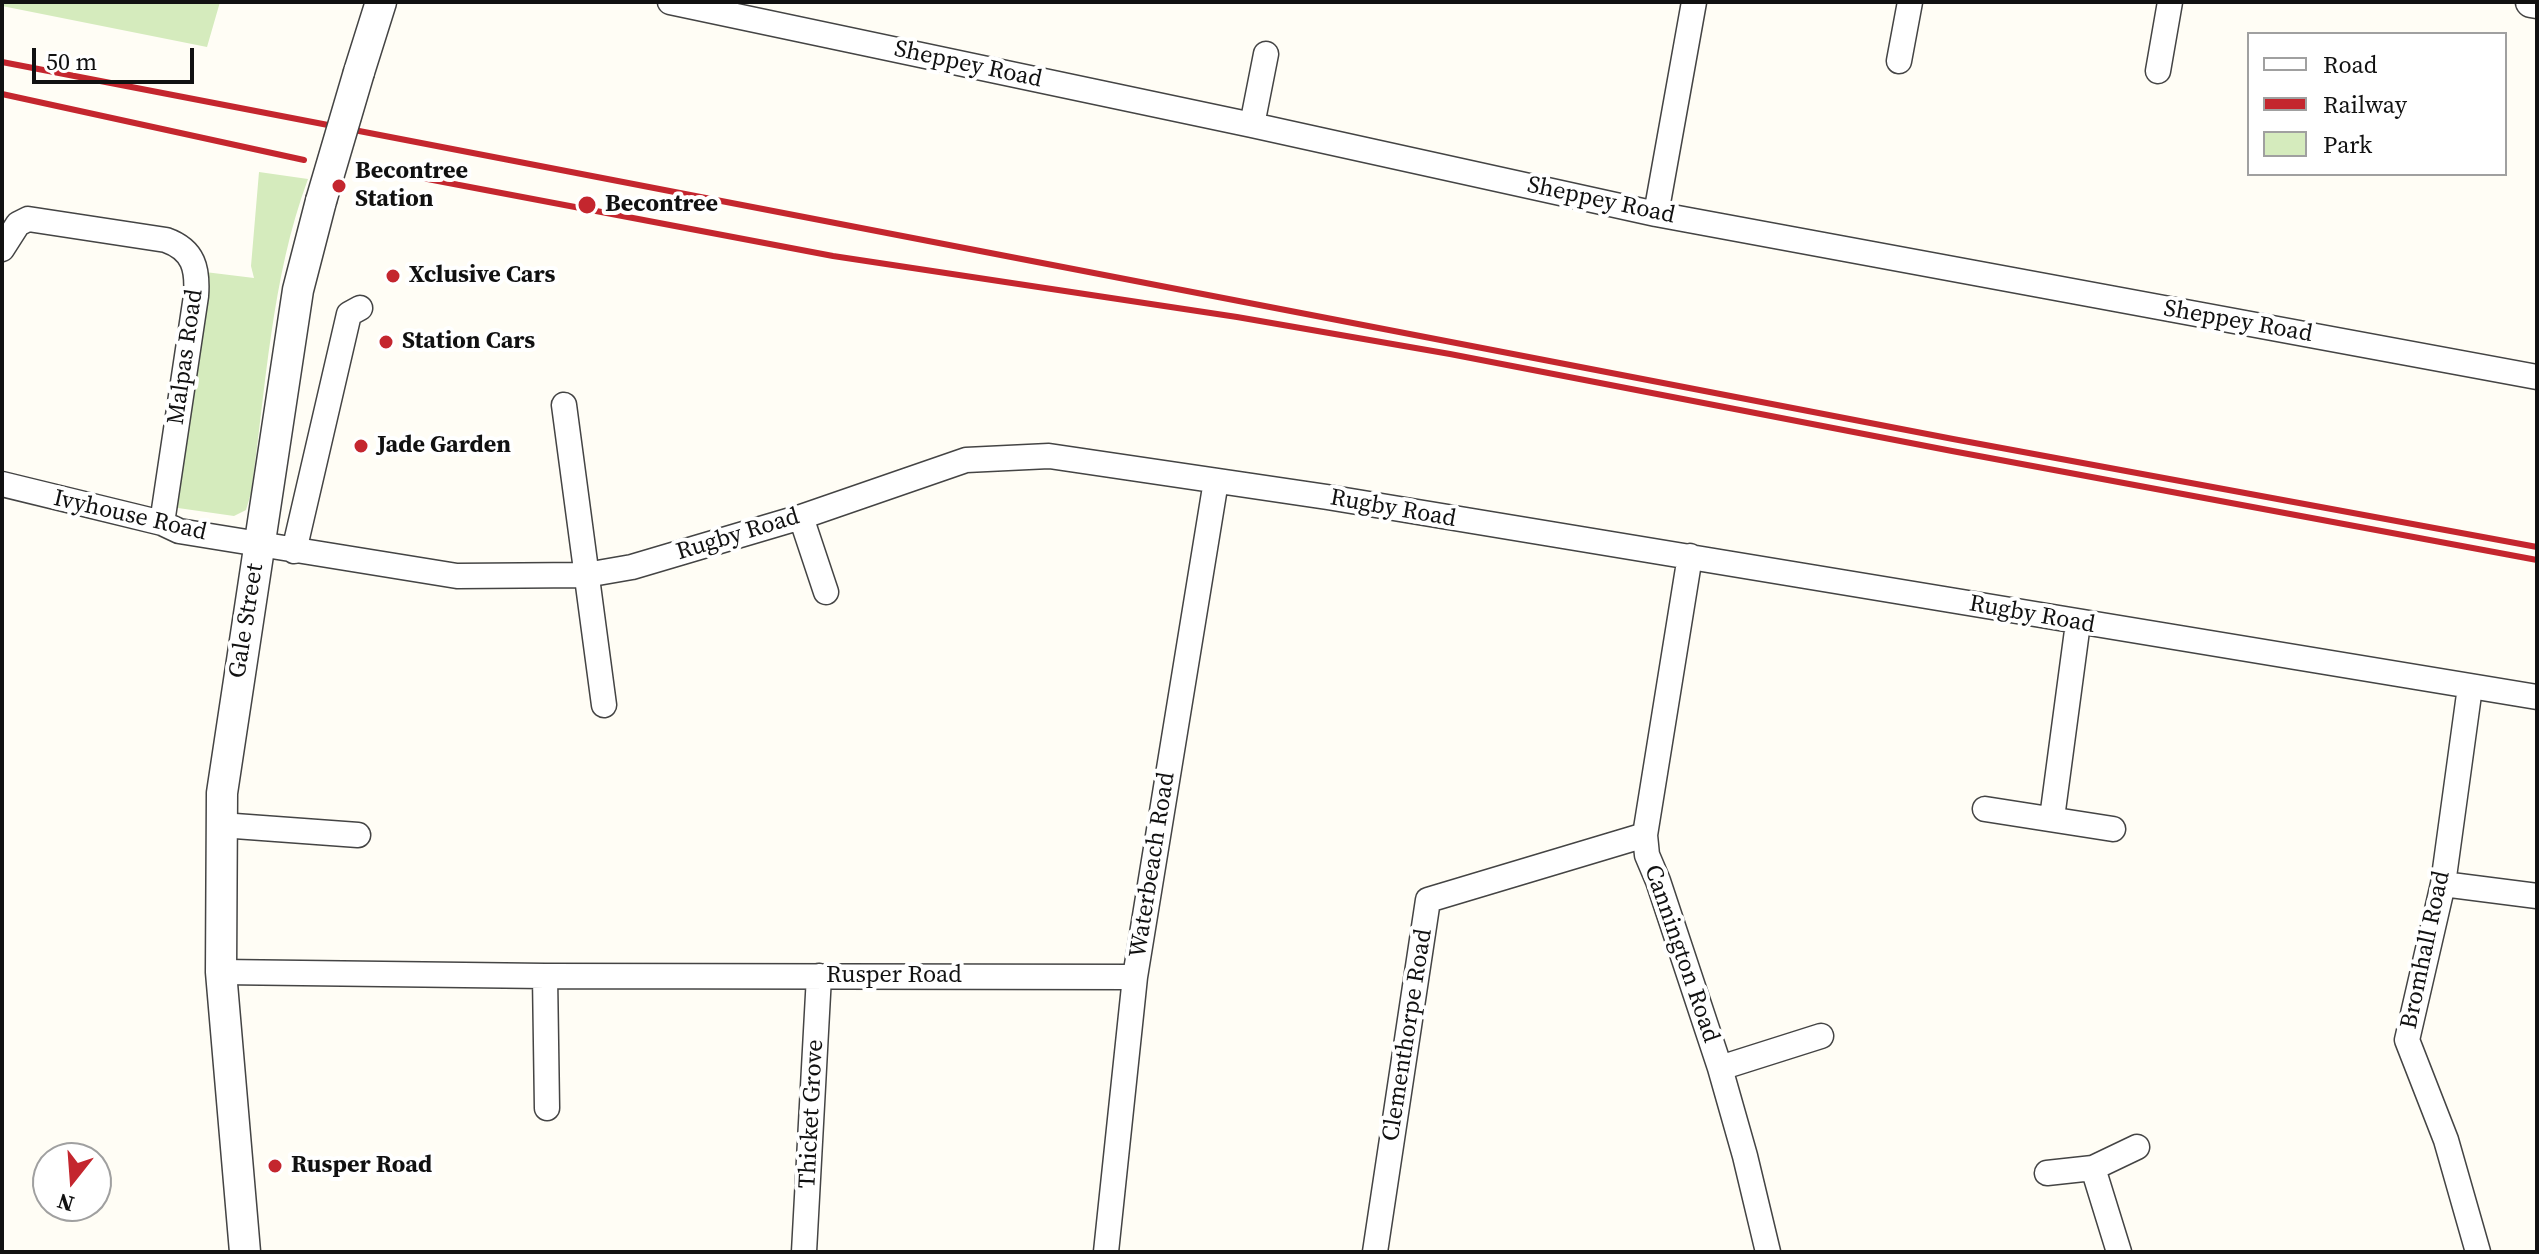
<!DOCTYPE html>
<html>
<head>
<meta charset="utf-8">
<style>
  body { margin:0 }
  #map { position:relative; width:2539px; height:1254px; overflow:hidden; background:#fffdf5; font-family:"Source Serif 4",serif }
  canvas { display:block }
  .frame { position:absolute; inset:0; border:4px solid #111; pointer-events:none }
  .legend { position:absolute; left:2247px; top:32px; width:260px; height:144px; box-sizing:border-box; background:#fff; border:2px solid #a0a0a0; margin:0; padding:10px 14px; list-style:none; font-size:24px; color:#111 }
  .legend li { display:flex; align-items:center; gap:16px; height:40px }
  .legend b { width:40px; border:2px solid #a0a0a0 }
  .north { position:absolute; left:32px; top:1142px; width:80px; height:80px; box-sizing:border-box; background:#fff; border:2px solid #a0a0a0; border-radius:50%; rotate:197deg; font-size:22px; font-weight:700; line-height:32px; text-align:center; color:#111 }
  .north::after { content:''; display:block; margin:auto; width:28px; height:36px; background:#c4262e; clip-path:polygon(50% 0,100% 100%,50% 72%,0 100%) }
  .scale { position:absolute; left:32px; top:48px; width:162px; height:36px; box-sizing:border-box; border:4px solid #111; border-top:0; padding-left:10px; font-size:24px; line-height:28px; white-space:nowrap; color:#111; -webkit-text-stroke:6px #fff; paint-order:stroke }
</style>
</head>
<body>
<div id="map">
<canvas width="2539" height="1254"></canvas>
<div class="frame"></div>
<ul class="legend">
<li><b style="height:10px;background:#fff"></b>Road</li>
<li><b style="height:10px;background:#c4262e"></b>Railway</li>
<li><b style="height:22px;background:#d5ebbd"></b>Park</li>
</ul>
<div class="north">N</div>
<div class="scale">50 m</div>
</div>
<script>
const ctx = document.querySelector('canvas').getContext('2d');
ctx.lineJoin = 'round';
function paint(path, color) {
  ctx.fillStyle = color;
  ctx.fill(path, 'evenodd');
}
function stroke(path, color, width, dash) {
  ctx.strokeStyle = color;
  ctx.lineWidth = width;
  ctx.lineCap = dash ? 'butt' : 'round';
  ctx.setLineDash(dash || []);
  ctx.stroke(path);
}
function write(font, color, halo, rows, align = 'center') {
  ctx.font = font + ' "Source Serif 4",serif';
  ctx.lineWidth = 8;
  ctx.setLineDash([]);
  ctx.textBaseline = 'middle';
  ctx.strokeStyle = halo;
  ctx.fillStyle = color;
  for (const [text, x, y, turn = 0] of rows) {
    ctx.save();
    ctx.translate(x, y);
    ctx.rotate((+turn || 0) * Math.PI / 180);
    ctx.textAlign = isNaN(turn) ? turn : align;
    if (halo) ctx.strokeText(text, 0, 0);
    ctx.fillText(text, 0, 0);
    ctx.restore();
  }
}
paint(new Path2D(`
  M2 2H220L207 47 2 6Z
  M259 172 308 179C271 278 266 389 251 493L246 510 234 516 178 508 172 491 205 272 254 278 251 266Z`), '#d5ebbd');
const minor = new Path2D(`
  M670 2 1252 125 1656 214 2537 377
  M1899 61 1910 2
  M2158 71 2170 2
  M1252 125 1266 54
  M1656 214 1694 2
  M2 249 18 224 28 219 166 240C194 250 198 269 196 296L162 523
  M564 405 604 705
  M2 484 162 523 179 531 457 576 586 575 632 567 801 517 966 460 1049 456 1327 497 2537 697
  M801 517 826 592
  M294 551 349 314 360 308
  M1690 556 1645 835 1647 855 1658 881 1720 1068 1745 1156 1768 1252
  M2470 687 2443 884 2407 1040 2446 1140 2478 1252
  M1985 809 2113 829
  M2052 818 2078 623
  M221 825 358 835
  M2443 884 2537 896
  M221 972 545 976 1135 977
  M545 976 547 1108
  M1720 1068 1821 1036
  M2093 1168 2119 1252
  M2047 1173 2093 1168 2137 1147
  M804 1252 819 976
  M1106 1252 1135 977 1216 481
  M1375 1252 1428 900 1645 835`);
const tertiary = new Path2D(`
  M2531 2 2537 3
  M359 72 381 2
  M245 1252 221 972 222 793 298 290 321 201`);
stroke(minor, '#444', 27);
stroke(tertiary, '#444', 33);
stroke(minor, '#fff', 24);
stroke(tertiary, '#fff', 30);
stroke(new Path2D(`
  M2 62 1953 439 2537 547
  M2 94 304 160
  M417 177 833 256 1237 317 1450 354 1952 451 2537 560`), '#c4262e', 6);
const tertiaryBridge = new Path2D(`
  M321 201 359 72`);
stroke(tertiaryBridge, '#444', 33, []);
stroke(tertiaryBridge, '#fff', 30);
for (const [x, y, r, color] of [
  [339,186,8,"#c4262e"],
  [587,205,10,"#c4262e"],
  [393,276,8,"#c4262e"],
  [386,342,8,"#c4262e"],
  [361,446,8,"#c4262e"],
  [275,1166,8,"#c4262e"]
]) {
  const dot = new Path2D();
  dot.arc(x, y, r, 0, 2 * Math.PI);
  ctx.fillStyle = color;
  ctx.fill(dot);
  stroke(dot, '#fff', 3);
}
write('24px', '#111', '#fff', [
  ["Sheppey Road",968,65,12],
  ["Sheppey Road",1601,201,12],
  ["Sheppey Road",2238,322,10],
  ["Malpas Road",186,357,-82],
  ["Rugby Road",1393,509,10],
  ["Ivyhouse Road",130,516,13],
  ["Rugby Road",738,535,-17],
  ["Rugby Road",2032,615,10],
  ["Gale Street",247,621,-81],
  ["Waterbeach Road",1153,865,-81],
  ["Bromhall Road",2426,950,-78],
  ["Cannington Road",1681,954,71],
  ["Rusper Road",894,976],
  ["Clementhorpe Road",1408,1035,-81],
  ["Thicket Grove",812,1114,-87]
]);
write('bold 24px', '#111', '#fff', [
  ["Becontree",355,172],
  ["Station",355,200],
  ["Becontree",605,205],
  ["Xclusive Cars",409,276],
  ["Station Cars",402,342],
  ["Jade Garden",377,446],
  ["Rusper Road",291,1166]
], 'left');
</script>
</body>
</html>
